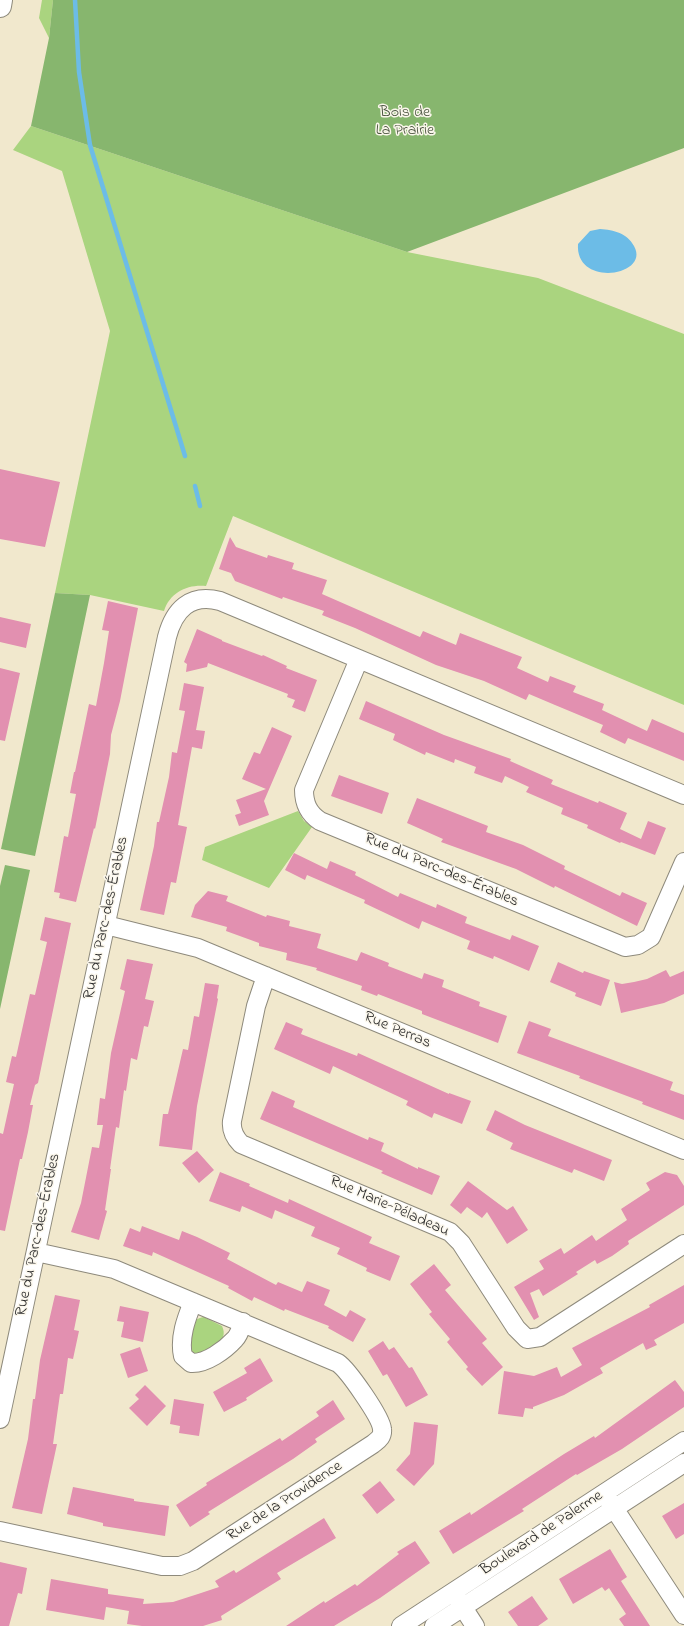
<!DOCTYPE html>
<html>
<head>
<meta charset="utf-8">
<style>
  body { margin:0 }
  canvas { display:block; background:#f1e8cd }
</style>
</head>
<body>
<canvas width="684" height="1626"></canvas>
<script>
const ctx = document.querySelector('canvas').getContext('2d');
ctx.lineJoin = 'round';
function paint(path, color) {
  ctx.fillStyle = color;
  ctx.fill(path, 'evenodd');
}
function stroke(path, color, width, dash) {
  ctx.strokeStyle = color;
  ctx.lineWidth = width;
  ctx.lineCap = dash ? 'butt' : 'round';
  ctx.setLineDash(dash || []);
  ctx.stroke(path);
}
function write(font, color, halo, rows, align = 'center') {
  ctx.font = font + ' "Indie Flower",sans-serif';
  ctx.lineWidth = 3;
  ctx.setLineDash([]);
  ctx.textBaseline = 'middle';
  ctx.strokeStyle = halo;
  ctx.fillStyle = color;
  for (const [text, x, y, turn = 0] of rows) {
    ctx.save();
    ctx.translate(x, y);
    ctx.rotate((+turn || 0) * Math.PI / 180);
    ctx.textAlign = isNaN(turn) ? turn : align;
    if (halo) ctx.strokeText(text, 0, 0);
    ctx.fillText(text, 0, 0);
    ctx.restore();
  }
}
paint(new Path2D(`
  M42 0H53L49 38 39 18Z
  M31 126 407 252 538 278 684 334V705L233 516 206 586C188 584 170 592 164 611L90 595 55 593 110 331 62 171 13 150Z
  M298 811 304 821 312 827 269 888 202 860 205 847Z
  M204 1317 222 1326C230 1342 209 1351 196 1355L189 1348C191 1337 189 1318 204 1317Z`), '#aad47f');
paint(new Path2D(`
  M53 0H684V148L407 252 31 126 49 38Z
  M55 593 90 595 35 856 1 849Z
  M5 865 30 870 0 1009V886Z`), '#87b66e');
paint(new Path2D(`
  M600 229C614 230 627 233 634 246 651 276 575 288 578 244L590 231Z`), '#6cbce7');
stroke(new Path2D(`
  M75 0 79 72 90 145 185 456
  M195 486 200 506`), '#6cbce7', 4.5);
paint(new Path2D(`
  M0 469 60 482 45 547 0 539Z
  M230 537 236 547 267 558 268 555 294 563 292 569 327 580 322 594 420 637 423 631 456 645 460 633 522 657 517 668 548 682 550 676 576 686 573 692 604 704 602 710 647 731 652 719 684 733V761L628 738 625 744 600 732 603 725 555 705 529 694 526 700 484 681 436 665 355 628 322 615 324 611 283 597 282 599 235 581 231 573 219 569Z
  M108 601 138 608 120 701 111 735 110 754 95 829 94 828 76 902 59 898 60 893 54 892 64 836 68 837 76 794 70 793 74 772H75L89 704 96 706 104 663 109 631 102 630Z
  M0 617 31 624 26 648 0 642Z
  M197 629 222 640V641L262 656 263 655 287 666 286 668 317 680 305 712 292 707 295 700 287 697 288 694 208 663 207 667 186 672 187 664 184 662Z
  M0 668 20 673 5 741 0 740Z
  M184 683 204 687 196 730 205 731 202 749 192 747 178 825 187 827 176 883 171 882 164 915 140 910 154 846 157 822H159L169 777 172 752 177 753 185 711 179 710Z
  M366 701 444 735 511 759 510 761 553 780 551 784 598 803 599 801 627 813 620 829 641 839 648 821 666 828 655 855 621 842 620 843 587 828 588 825 561 814 563 808 526 792 529 787 505 776 502 783 474 773 476 767 455 759 454 763 426 752 425 755 393 740 395 734 359 719Z
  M272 727 292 736 264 801 269 815 239 826 235 815 241 813 236 800 266 789 242 779 254 752 260 754Z
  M339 775 389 793 382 814 331 796Z
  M417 798 488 826 486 832 523 845 565 866 564 869 620 896 622 892 647 903 637 926 555 886 554 888 516 869 441 842 443 839 407 823Z
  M294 853 327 869 330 861 356 872 355 875 398 897 400 893 436 908 437 904 467 917 465 923 510 940 512 935 539 946 529 971 494 956 493 959 467 949 470 941 422 921 419 929 364 903 365 900 307 875 305 880 285 870Z
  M208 891 228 896 226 901 266 917 267 915 290 921 289 926 321 934 317 948 357 961 361 952 389 963 388 966 422 979 424 973 444 980 442 987 480 1002 479 1006 507 1016 498 1043 422 1014V1011L378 994 377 996 361 990 362 986 316 970 317 968 286 960 287 953 259 946V943L226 931 227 927 191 917 195 905Z
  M45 917 71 923 38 1083 35 1085 30 1105H33L28 1132 22 1159H20L5 1231 0 1230V1133L3 1134 14 1084 6 1082 12 1056 16 1057 30 994 35 995 47 942 40 940Z
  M127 959 153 964 145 999 154 1001 148 1027 144 1026 137 1060 131 1058 126 1091 124 1090 119 1128 116 1127 110 1169H111L105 1210 107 1211 99 1240 71 1232 81 1203 92 1147 99 1148 103 1125H97L100 1098 105 1099 111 1053 125 991 120 989Z
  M558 962 583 973 584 971 610 980 601 1006 575 996 576 993 550 982Z
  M666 970 670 977 684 971V994L664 1003 621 1013 614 982 622 984 634 982 647 979Z
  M205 983 219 985 217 998 218 999 197 1106 192 1150 159 1146 163 1114H168L183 1049 188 1050 194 1016 199 1017Z
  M529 1021 551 1029 548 1036 673 1082 670 1090 684 1095V1120L642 1104 643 1102 579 1078 580 1076 517 1053Z
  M286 1022 303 1029 301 1034 357 1056 358 1053 449 1094V1093L471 1101 462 1124 434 1113 432 1118 406 1105 408 1101 333 1066 330 1074 274 1049Z
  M272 1091 295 1101 293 1107 368 1140 369 1137 384 1143 381 1151 418 1169V1167L440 1176 432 1195 381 1173 383 1171 260 1119Z
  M495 1110 525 1125 612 1160 604 1181 574 1169 572 1173 510 1149 513 1143 486 1130Z
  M197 1151 214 1170 199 1183 182 1163Z
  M220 1172 250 1184 249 1186 288 1203 289 1199 372 1237 369 1243 400 1256 390 1281 366 1271 367 1268 337 1254 340 1248 311 1236 315 1227 275 1210 272 1219 242 1206 240 1212 209 1201Z
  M665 1172 677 1175 684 1186V1205L628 1241 629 1244 612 1256 597 1264 595 1260 576 1272 578 1274 543 1296 539 1289 530 1293 539 1317 534 1320 514 1287 544 1269 539 1261 561 1248 564 1254 592 1235 596 1241 627 1220 621 1209 650 1190 646 1183Z
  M468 1181 507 1210 513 1206 528 1230 507 1244 487 1212 482 1218 467 1207 461 1214 450 1205Z
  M142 1226 179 1240 182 1231 197 1237 230 1253 227 1259 276 1285 278 1282 302 1292 307 1281 330 1290 324 1305 346 1317 350 1310 366 1319 353 1342 328 1328 329 1326 285 1309 284 1311 254 1297 252 1301 228 1288 229 1286 153 1252 152 1256 123 1246 130 1228 140 1232Z
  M434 1264 451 1285 445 1290 487 1339 482 1343 503 1367 482 1386 466 1369 468 1367 447 1342 450 1339 429 1314 432 1312 410 1284Z
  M684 1285V1323L654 1340 657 1345 646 1350 643 1343 600 1368 603 1373 564 1395 533 1407V1409L525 1408 523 1417 498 1414 504 1371 534 1376 557 1367 561 1377 582 1365 572 1348 650 1307 649 1305Z
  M55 1295 80 1300 74 1330 79 1331 73 1359 68 1358 63 1394H60L53 1444H57L42 1514 12 1508 28 1439 33 1399H35L40 1360Z
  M120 1306 149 1312 143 1342 121 1337 124 1322 117 1321Z
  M383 1341 389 1350 394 1347 409 1368 412 1367 428 1395 406 1407 387 1374 383 1376 368 1351Z
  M140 1347 148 1371 128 1378 120 1354Z
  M260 1358 273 1381 246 1398 247 1400 224 1412 213 1392 247 1373 244 1368Z
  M675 1380 684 1392V1407L622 1449 577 1475 576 1474 522 1509 524 1511 453 1554 439 1531 470 1512 471 1515 564 1454 594 1436 595 1438Z
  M145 1385 166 1406 147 1426 129 1408 139 1399 135 1395Z
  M174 1399 204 1404 199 1436 179 1433 180 1426 170 1424Z
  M333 1400 345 1419 315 1439 317 1442 293 1459 208 1512 210 1514 190 1527 176 1505 207 1485 206 1483 280 1438 282 1441 319 1416 316 1412Z
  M414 1422 438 1425 434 1464 414 1486 396 1470 410 1454Z
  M380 1481 395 1500 377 1514 362 1495Z
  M73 1487 134 1499V1501L169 1506 165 1536 103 1526V1523L67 1514Z
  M684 1503V1534L676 1539 662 1516Z
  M324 1518 336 1538 277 1573 281 1579 221 1616 222 1620 203 1626H142L127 1624 129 1611 106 1607 104 1620 46 1610 51 1579 108 1589V1594L144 1599 143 1604 173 1602 198 1594 219 1587 215 1581 234 1570 236 1573Z
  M415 1541 430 1563 380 1598 334 1626H286L324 1601 325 1603 355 1584 357 1586 399 1554 397 1552Z
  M610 1549 627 1577 621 1581 650 1626H624L619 1619 626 1614 609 1588 605 1591 602 1587 573 1604 559 1579Z
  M0 1562 27 1568 22 1594 18 1593 9 1626H0Z
  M532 1596 548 1619 538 1626H518L508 1612Z`), '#e290b0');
const minor = new Path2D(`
  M359 659 304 790C304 803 308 813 320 821L625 947 638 945 651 937 684 862
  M106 925 198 948 684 1150
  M266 976 256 1006 232 1121C231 1130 235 1138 241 1144L450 1232 461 1243 516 1328 527 1339 540 1337 684 1244
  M193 1302C186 1319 179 1338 183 1356L191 1363C206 1364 225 1350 235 1339 239 1335 241 1328 243 1322
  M0 1419 167 637C174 610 190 593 220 601L684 795
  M608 1499 684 1615
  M0 1531 162 1566H180L193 1561 373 1444C378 1440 383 1437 382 1429 381 1417 348 1370 338 1363L114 1269 36 1252
  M457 1598 475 1626
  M401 1626 684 1441
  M434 1626 684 1463`);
const major = new Path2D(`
  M0 6 1 0`);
stroke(minor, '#8e8a7c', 20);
stroke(major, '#8e8a7c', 24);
stroke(minor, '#fff', 18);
stroke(major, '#fff', 22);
write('16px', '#4b5540', '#fbf7ec', [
  ["Bois de",405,113],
  ["La Prairie",405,131]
]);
write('16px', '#2b2b2b', '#fbf7ec', [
  ["Rue du Parc-des-Érables",441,871,23],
  ["Rue du Parc-des-Érables",107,918,-78],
  ["Rue Perras",397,1031,23],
  ["Rue Marie-Péladeau",389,1207,24],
  ["Rue du Parc-des-Érables",39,1235,-78],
  ["Rue de la Providence",285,1502,-33],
  ["Boulevard de Palerme",542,1534,-33]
]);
</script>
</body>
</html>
